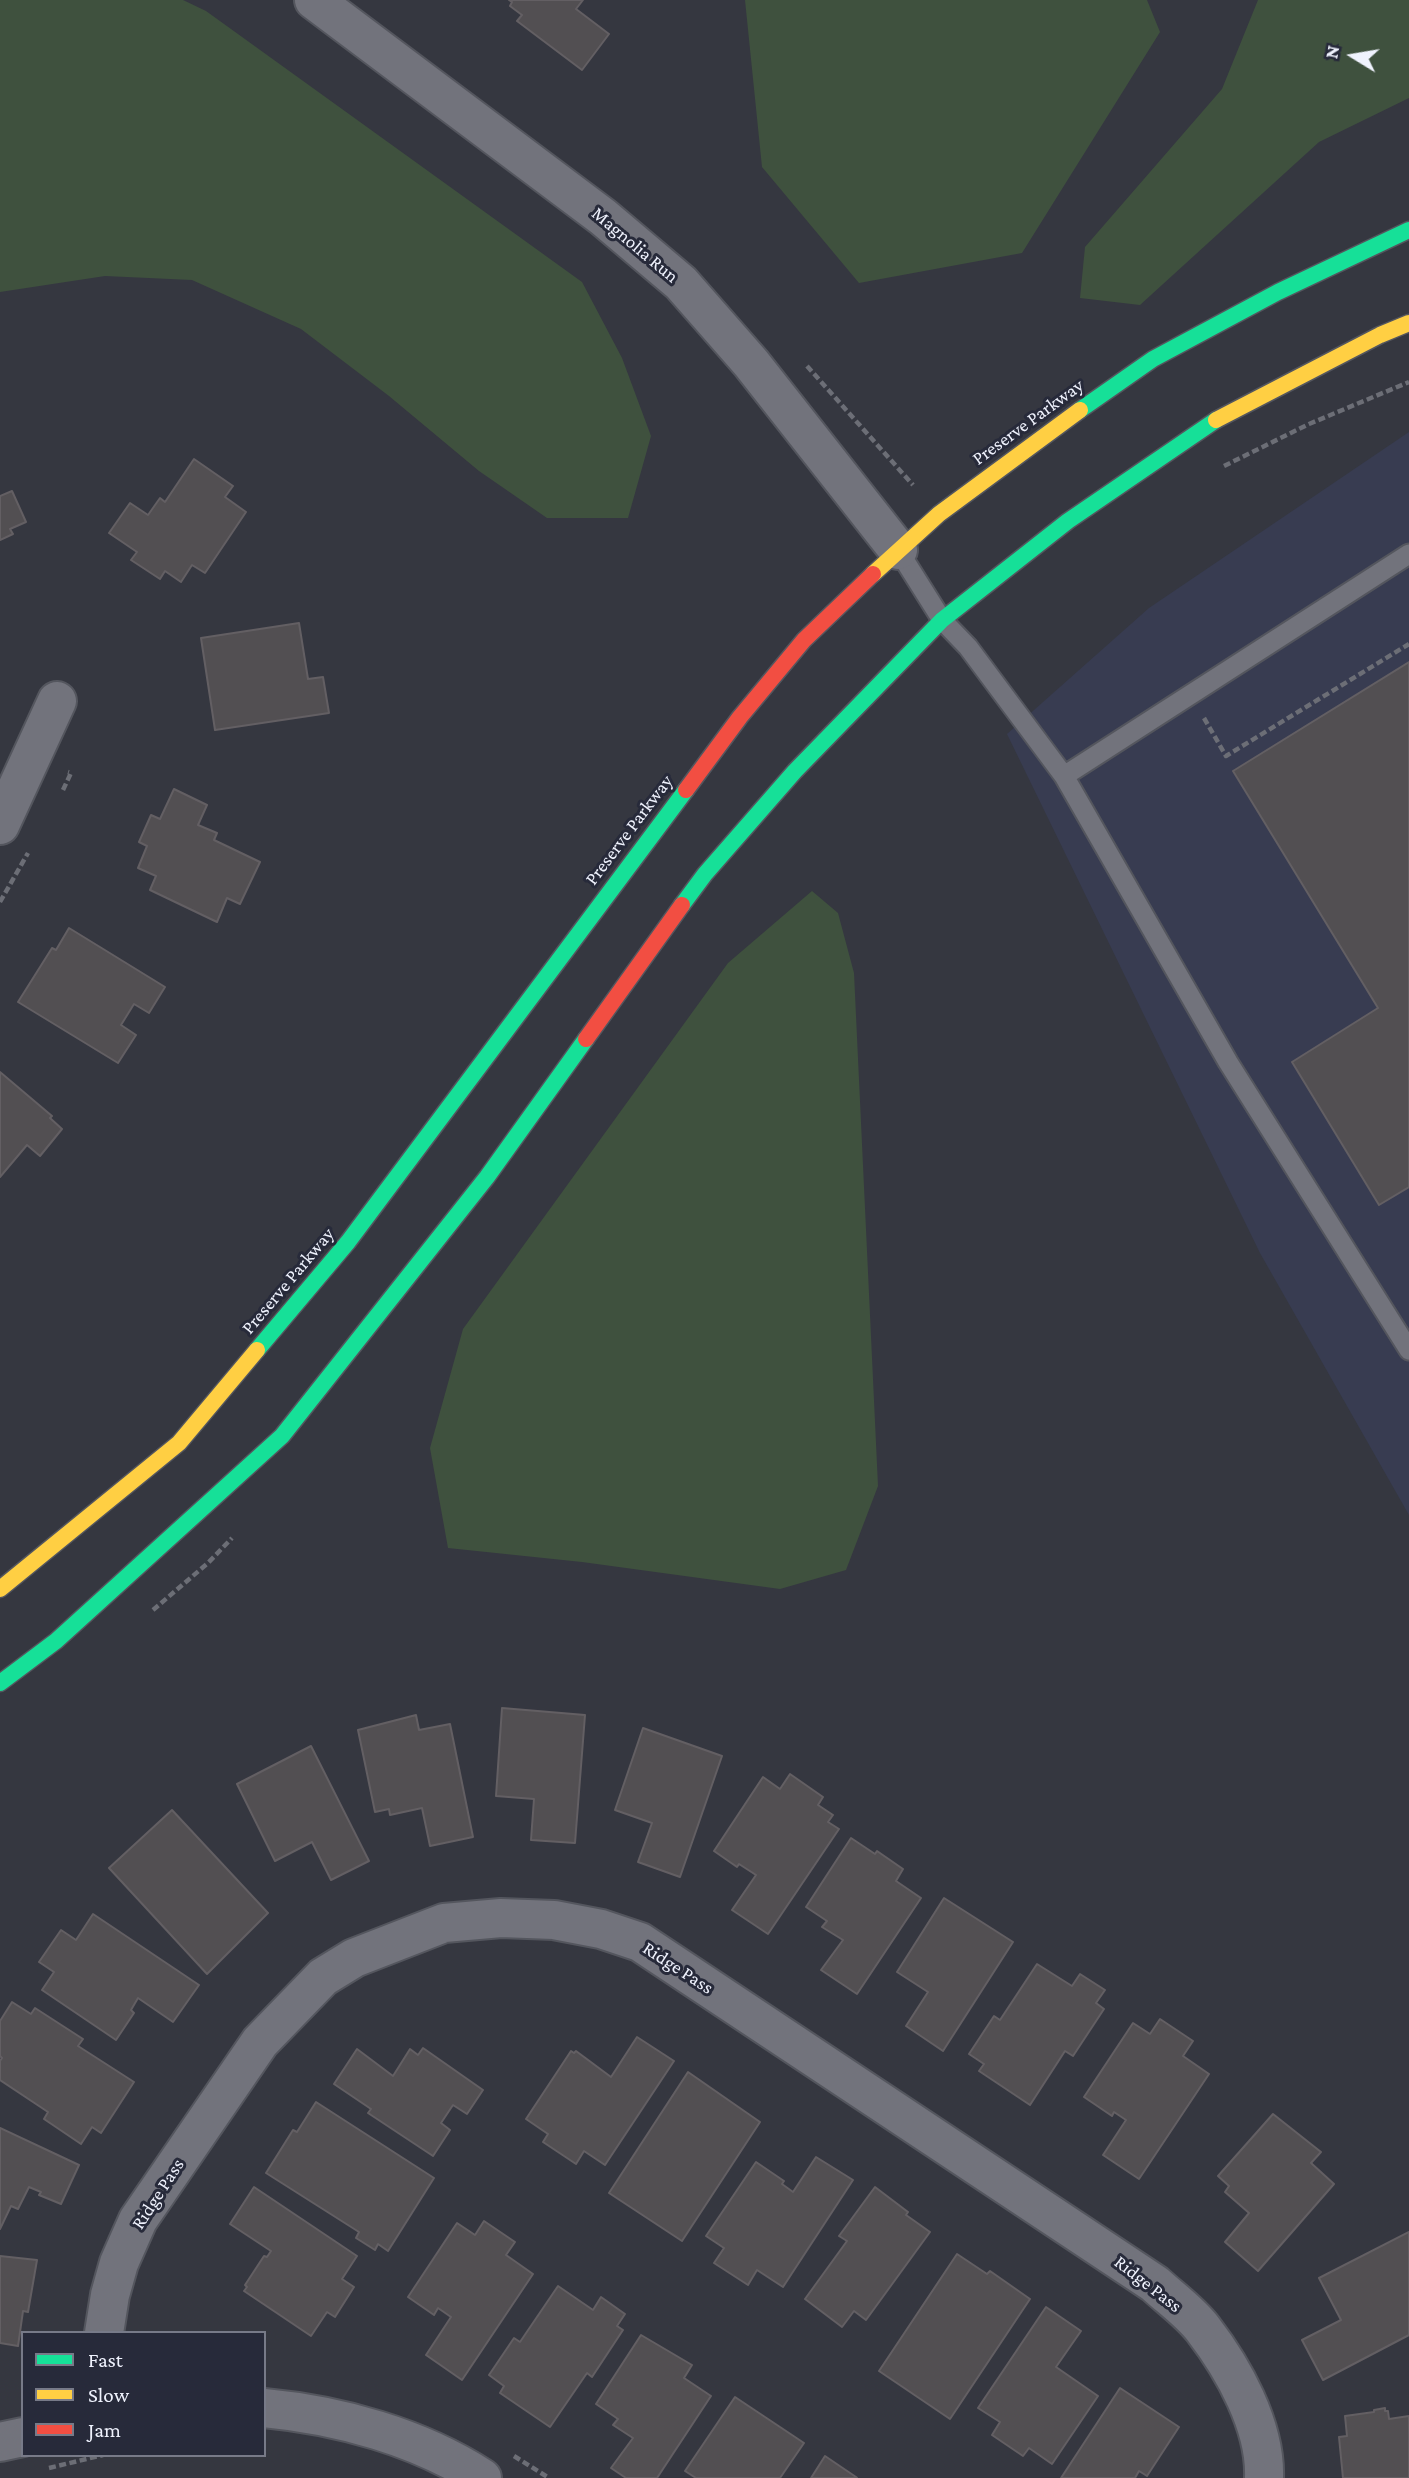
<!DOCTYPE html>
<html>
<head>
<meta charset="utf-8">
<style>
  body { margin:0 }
  #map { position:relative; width:1409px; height:2478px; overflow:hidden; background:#353740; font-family:"Crimson Pro",serif }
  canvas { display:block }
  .legend { position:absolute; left:21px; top:2331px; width:245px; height:126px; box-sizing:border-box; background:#272a3a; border:2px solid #777a88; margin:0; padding:9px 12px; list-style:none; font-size:21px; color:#eff2fd }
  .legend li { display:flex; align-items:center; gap:14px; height:35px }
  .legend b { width:35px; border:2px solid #777a88 }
  .north { position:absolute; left:1318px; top:21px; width:70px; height:70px; -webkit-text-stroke:5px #272a3a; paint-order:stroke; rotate:281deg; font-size:19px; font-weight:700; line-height:28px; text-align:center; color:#eff2fd }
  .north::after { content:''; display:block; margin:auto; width:24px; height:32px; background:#eff2fd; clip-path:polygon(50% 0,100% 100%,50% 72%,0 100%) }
</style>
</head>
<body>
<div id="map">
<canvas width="1409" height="2478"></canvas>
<ul class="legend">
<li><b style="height:9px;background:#16e098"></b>Fast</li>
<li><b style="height:9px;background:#ffcf43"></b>Slow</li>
<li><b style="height:9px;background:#f24e42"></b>Jam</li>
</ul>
<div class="north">N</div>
</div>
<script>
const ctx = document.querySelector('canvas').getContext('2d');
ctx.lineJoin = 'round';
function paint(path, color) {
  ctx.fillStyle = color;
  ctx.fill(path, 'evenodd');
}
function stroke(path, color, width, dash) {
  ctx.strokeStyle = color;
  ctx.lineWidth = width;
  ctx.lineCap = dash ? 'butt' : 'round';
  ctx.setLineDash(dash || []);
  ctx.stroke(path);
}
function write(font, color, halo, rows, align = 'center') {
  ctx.font = font + ' "Crimson Pro",serif';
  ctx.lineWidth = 6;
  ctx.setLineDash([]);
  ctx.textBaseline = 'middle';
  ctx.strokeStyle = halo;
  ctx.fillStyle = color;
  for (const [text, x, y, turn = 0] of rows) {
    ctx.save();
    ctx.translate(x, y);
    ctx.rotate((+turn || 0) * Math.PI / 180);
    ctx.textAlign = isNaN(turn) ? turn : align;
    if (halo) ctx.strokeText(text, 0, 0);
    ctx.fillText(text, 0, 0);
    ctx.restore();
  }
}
paint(new Path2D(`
  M1409 432V1515L1260 1253 1007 734 1149 608Z`), '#383c51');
paint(new Path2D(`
  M0 0H183L206 11 582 282 622 358 651 436 628 518H547L479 471 389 396 301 329 192 280 105 276 0 292Z
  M745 0H1147L1160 32 1022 253 859 283 762 167Z
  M1258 0H1409V98L1319 142 1140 305 1080 298 1085 247 1222 89Z
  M812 891 838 913 854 973 878 1486 846 1570 780 1589 582 1562 448 1548 430 1448 463 1329 728 963Z`), '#3f513e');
const building = new Path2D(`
  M509 0H583L576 9 609 34 582 70 517 21 522 15 510 6 512 2Z
  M194 459 233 486 225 497 246 512 205 573 192 565 181 582 165 571 160 579 131 560 137 552 109 533 130 503 148 515 160 498 165 502Z
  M12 491 26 522 10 529 13 534 0 540V496Z
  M299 623 308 679 323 677 329 713 215 730 201 638Z
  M1409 662V1187L1379 1205 1292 1062 1378 1008 1233 771Z
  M174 789 207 805 198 825 217 833 214 840 260 862 240 904 227 898 217 922 150 890 156 876 138 868 147 846 139 842 151 815 160 819Z
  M69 928 165 987 149 1013 134 1004 121 1025 136 1035 118 1063 18 1002 52 948 56 950Z
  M0 1072 52 1116 50 1118 62 1129 40 1156 27 1145 0 1177Z
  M502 1708 585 1715 575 1843 531 1840 534 1799 496 1796Z
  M416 1715 419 1730 450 1724 473 1837 430 1846 422 1808 390 1815 389 1809 375 1812 358 1730Z
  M643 1728 722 1756 680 1877 638 1862 652 1823 615 1810Z
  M311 1746 369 1861 331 1880 312 1842 275 1861 237 1784Z
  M790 1774 823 1797 818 1805 833 1815 828 1822 839 1829 768 1934 732 1910 756 1875 739 1864 737 1867 714 1851 763 1777 780 1789Z
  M172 1810 268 1913 207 1974 109 1868Z
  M851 1838 875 1854 877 1851 903 1869 896 1881 921 1898 857 1994 821 1970 843 1940 822 1927 827 1921 806 1907Z
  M944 1898 1013 1942 943 2051 906 2026 928 1992 897 1972Z
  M93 1914 199 1985 173 2022 138 1998 131 2010 134 2013 116 2040 42 1990 54 1972 39 1962 61 1930 76 1940Z
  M1037 1964 1072 1986 1080 1974 1105 1990 1096 2003 1104 2009 1073 2056 1065 2051 1030 2105 979 2071 984 2064 969 2054 994 2016 1000 2020Z
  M12 2002 31 2014 35 2008 83 2039 78 2046 134 2082 101 2133 92 2127 81 2144 44 2119 48 2112 0 2080V2061L2 2058 0 2056V2021Z
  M1160 2019 1193 2041 1183 2056 1209 2074 1139 2179 1103 2155 1126 2120 1114 2112 1112 2116 1084 2097 1133 2023 1150 2034Z
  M637 2037 674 2061 605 2165 584 2151 576 2164 543 2142 548 2134 526 2119 571 2051 574 2053 576 2051 611 2077Z
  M423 2048 483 2090 467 2114 453 2105 441 2123 450 2130 433 2156 368 2113 371 2109 334 2084 357 2049 393 2076 410 2049 418 2055Z
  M688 2072 760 2122 682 2241 609 2193Z
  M316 2102 434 2178 388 2251 378 2244 375 2250 356 2238 359 2232 266 2173 293 2130 297 2132Z
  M1273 2114 1321 2152 1311 2163 1334 2184 1258 2271 1225 2242 1249 2213 1225 2192 1229 2186 1218 2176Z
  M0 2128 79 2165 61 2204 39 2195 41 2192 29 2187 18 2209 11 2206 0 2229Z
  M816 2157 853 2180 783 2287 757 2270 748 2285 714 2263 724 2248 706 2236 756 2162 784 2181 782 2184 793 2192Z
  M254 2187 357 2256 342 2279 354 2287 335 2317 327 2312 311 2336 244 2291 247 2287 245 2285 264 2256 267 2257 271 2251 230 2224Z
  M875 2187 908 2212 906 2215 930 2232 866 2320 854 2311 842 2327 805 2299 847 2241 839 2236Z
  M484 2221 515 2242 506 2255 533 2274 462 2380 426 2355 451 2317 438 2308 434 2315 408 2297 457 2223 475 2235Z
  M1409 2232V2335L1323 2380 1302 2340 1341 2320 1319 2278Z
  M957 2254 987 2274 990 2271 1030 2299 950 2419 879 2371Z
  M0 2256 37 2260 28 2312 23 2311 18 2346 0 2343Z
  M558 2286 593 2310 601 2297 625 2314 617 2326 623 2330 592 2377 587 2373 550 2427 500 2393 504 2386 489 2375 514 2338 520 2342Z
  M1046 2307 1081 2331 1056 2367 1098 2396 1052 2464 1029 2448 1023 2456 992 2435 1000 2422 978 2408Z
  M641 2335 692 2365 684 2378 711 2396 657 2478H626L611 2468 633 2438 613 2425 618 2419 596 2404Z
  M1120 2388 1179 2427 1147 2476 1139 2471 1135 2478H1061Z
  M735 2397 804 2443 780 2478H696L685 2471Z
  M1385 2408V2411H1388L1389 2419 1409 2416V2478H1343L1339 2437 1347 2436 1345 2416 1374 2412V2410Z
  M825 2456 856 2477 857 2478H811Z`);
paint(building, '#524f52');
stroke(building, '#635f63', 2);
const lane = new Path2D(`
  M898 550 942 620 968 647 1064 776 1228 1062 1409 1350
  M1064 776 1409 554`);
const street = new Path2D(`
  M314 0 603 217 681 283 751 363 898 550
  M0 825 57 701
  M104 2333 110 2295 119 2263 138 2220 260 2042 323 1977 354 1958 444 1923 501 1918 554 1920 601 1929 640 1942 1155 2284C1170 2298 1190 2312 1203 2329 1233 2368 1266 2426 1264 2478
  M264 2408C339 2415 419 2437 482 2478
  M0 2442 23 2437`);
const fast = new Path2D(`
  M1080 410 1153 359 1278 292 1409 230
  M682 905 705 874 795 771 942 620 1068 521 1216 420
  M257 1350 348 1242 686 790
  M0 1683 56 1641 282 1436 487 1177 586 1039`);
const slow = new Path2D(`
  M1216 420 1380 335 1409 323
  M873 574 939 514 1080 410
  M0 1589 179 1443 257 1350`);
const jam = new Path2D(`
  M686 790 740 717 804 640 873 574
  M586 1039 682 905`);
stroke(lane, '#54565e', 23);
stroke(street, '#54565e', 42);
stroke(fast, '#54565e', 19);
stroke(slow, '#54565e', 19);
stroke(jam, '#54565e', 19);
stroke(new Path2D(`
  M807 366 913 485
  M1224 466 1309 424 1409 382
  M1204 718 1226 756 1409 644
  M63 790 71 773 68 772
  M0 902 28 853
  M153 1610 208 1563 232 1538
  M514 2456 549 2478
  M49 2468 103 2455`), '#6c6e76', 4.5, [7, 3.5]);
stroke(lane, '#72737c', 19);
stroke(street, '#72737c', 38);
stroke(fast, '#16e098', 16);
stroke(slow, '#ffcf43', 16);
stroke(jam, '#f24e42', 16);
write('19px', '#eff2fd', '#272a3a', [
  ["Magnolia Run",635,245,40],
  ["Preserve Parkway",1028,422,-36],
  ["Preserve Parkway",629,830,-53],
  ["Preserve Parkway",288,1281,-50],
  ["Ridge Pass",678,1968,33],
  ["Ridge Pass",158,2194,-57],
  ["Ridge Pass",1148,2284,38]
]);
</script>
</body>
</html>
